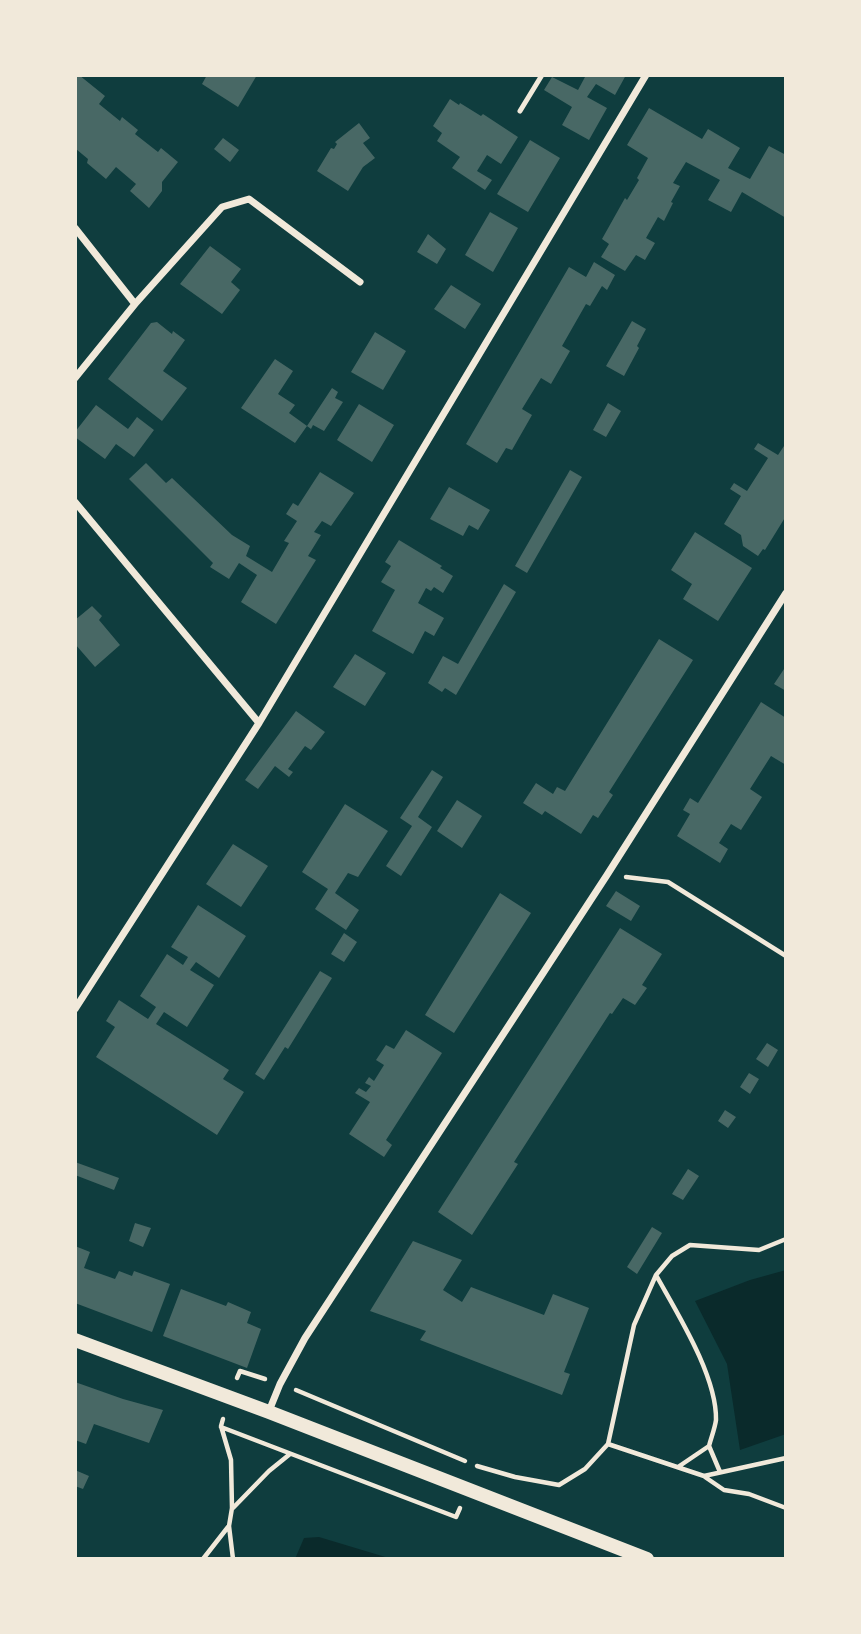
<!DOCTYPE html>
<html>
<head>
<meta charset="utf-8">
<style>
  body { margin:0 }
  #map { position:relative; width:861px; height:1634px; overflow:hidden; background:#0f3d3e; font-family:"Alegreya Sans",sans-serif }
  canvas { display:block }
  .frame { position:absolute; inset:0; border:77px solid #f1e9da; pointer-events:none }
</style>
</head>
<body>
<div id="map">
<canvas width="861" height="1634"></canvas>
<div class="frame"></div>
</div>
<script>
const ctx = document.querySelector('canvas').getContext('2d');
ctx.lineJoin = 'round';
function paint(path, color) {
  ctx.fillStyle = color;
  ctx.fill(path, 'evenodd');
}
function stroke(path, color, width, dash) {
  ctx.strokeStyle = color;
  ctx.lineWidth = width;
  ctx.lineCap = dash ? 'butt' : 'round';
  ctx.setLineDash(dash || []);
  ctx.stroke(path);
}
paint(new Path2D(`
  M786 1270V1434L740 1450 727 1364 695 1301 750 1280Z
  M319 1537 392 1559H295L304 1538Z`), '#0a2a2b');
paint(new Path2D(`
  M75 75H79L105 96 99 104 120 121 122 117 138 130 135 134 158 152 161 148 178 162 162 182V191L149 208 130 191 136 184 116 167 106 179 87 163 88 159 76 149Z
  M207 75H257L238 107 202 84Z
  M582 75H626L615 95 596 84 587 97 607 108 589 140 562 125 572 107 544 90 552 77 578 90 585 77Z
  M450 99 459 105 460 103 481 116 483 114 518 137 501 164 487 155 477 171 492 180 485 190 452 168 460 157 437 141 442 133 433 126Z
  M649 108 702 139 708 129 740 148 728 168 750 179 769 146 786 155V218L742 192 731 212 708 200 720 180 686 162 673 183 680 186 671 202 673 203 664 221 658 217 646 238 655 243 645 260 636 255 625 271 601 257 609 244 602 239 625 198 627 200 639 180 637 178 648 158 627 145Z
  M359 123 370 138 363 143 375 158 363 167 348 191 317 171 331 148 334 149 337 144 335 142Z
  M223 138 239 150 230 162 214 149Z
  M530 140 560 158 528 212 497 194Z
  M490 212 518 228 493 272 465 255Z
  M428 234 446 249 437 264 417 252Z
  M210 246 241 269 231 282 240 290 222 314 180 284Z
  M594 262 615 275 607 290 602 286 590 306 586 304 562 346 570 351 551 384 541 378 522 409 532 415 512 450 506 448 497 463 466 444 569 267 586 277Z
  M451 285 481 304 465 329 434 309Z
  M632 321 646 329 637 346 639 348 624 376 606 366Z
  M157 322 172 334 173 331 185 340 163 371 187 388 162 421 108 379 151 323Z
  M375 332 406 351 383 390 351 372Z
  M275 359 293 371 278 394 295 405 289 413 307 426 332 388 338 392 335 398 343 402 324 431 313 425 311 429 307 426 295 443 241 408Z
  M608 403 621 411 606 437 593 430Z
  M359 404 394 425 372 462 337 440Z
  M96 405 128 429 137 417 154 430 134 457 116 444 105 459 75 437V432Z
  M758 443 778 455 786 443V516L765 550 763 549 758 556 743 546 741 535 724 524 741 496 730 489 734 483 747 491 768 458 754 449Z
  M146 463 166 483 172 478 232 535 250 546 246 556 272 572 289 543 284 541 297 521 286 514 293 503 298 506 320 472 354 493 331 526 322 521 314 532 321 535 308 556 316 560 276 624 241 602 257 575 239 563 229 579 210 567 213 563 129 479Z
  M570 470 582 477 527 573 515 566Z
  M449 487 490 510 478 530 469 525 463 536 430 519Z
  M695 532 752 568 718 621 683 599 692 584 671 570Z
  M399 540 442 566 440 568 453 576 443 593 434 587 431 591 426 588 418 603 444 618 434 636 425 631 413 654 372 631 395 590 381 582 391 566 385 562Z
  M504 584 516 592 456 695 445 688 442 692 428 683 443 656 458 664Z
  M92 606 102 616 99 620 120 645 95 667 75 644V620Z
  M659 639 693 660 609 792 613 795 598 818 593 815 581 834 545 811 542 815 523 803 536 783 553 794 557 787 565 791Z
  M355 654 386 673 365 706 333 687Z
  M786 666V691L774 684Z
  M761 702 786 718V765L771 756 750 789 762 797 741 830 731 824 719 843 728 849 720 863 677 836 690 814 683 810 690 798 698 803Z
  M296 711 325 732 311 750 305 746 288 769 293 772 289 777 275 766 258 789 245 780Z
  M432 770 443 777 418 817 432 827 401 876 386 866 412 826 400 818Z
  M457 800 482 816 462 848 437 831Z
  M345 804 388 831 358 877 348 873 335 893 359 910 346 930 315 909 328 889 302 872Z
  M233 844 268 866 241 907 206 884Z
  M616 891 640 906 631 921 606 906Z
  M500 893 531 913 454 1033 425 1015Z
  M198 905 246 936 219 978 196 962 190 970 214 985 187 1027 164 1012 156 1024 229 1070 223 1079 244 1092 217 1135 96 1057 115 1027 106 1021 119 1000 148 1019 156 1007 140 996 167 954 183 965 188 957 171 947Z
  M620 928 662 954 642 985 647 988 635 1005 623 998 612 1014 610 1013 514 1162 518 1164 472 1235 438 1212Z
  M344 933 357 942 344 962 331 954Z
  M320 971 332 978 288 1049 285 1047 264 1080 255 1074Z
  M406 1030 442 1053 386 1140 392 1145 384 1157 349 1134 370 1102 355 1093 359 1088 366 1092 371 1086 365 1083 369 1077 374 1081 384 1065 376 1060 386 1045 394 1049Z
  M767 1043 778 1050 768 1067 756 1059Z
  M749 1073 759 1079 750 1094 740 1087Z
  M725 1110 736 1117 728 1128 718 1121Z
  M75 1162 119 1178 114 1190 75 1175Z
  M688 1169 699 1176 683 1200 672 1194Z
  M135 1223 151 1228 143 1247 129 1241Z
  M652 1227 662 1233 637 1274 627 1267Z
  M413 1241 462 1260 443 1290 462 1302 471 1287 544 1315 553 1294 589 1308 564 1372 570 1374 562 1395 420 1340 426 1331 370 1311Z
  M75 1246 90 1252 84 1268 115 1279 119 1271 132 1276 134 1271 170 1284 152 1332 75 1303Z
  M181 1289 226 1306 228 1302 251 1312 247 1323 261 1329 247 1368 163 1336Z
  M75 1382 123 1399 163 1410 149 1443 94 1424 86 1444 75 1440Z
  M75 1470 89 1476 83 1489 75 1486Z`), '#486865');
stroke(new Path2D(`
  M626 877 668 882 786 956
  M656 1275 672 1256 690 1245 759 1250 786 1239
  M237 1378 240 1371 265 1379
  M296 1390 465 1461
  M223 1419 221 1426 231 1460 232 1508 229 1526 233 1559
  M221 1427 456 1517 460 1508
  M608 1444 634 1325 656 1275C677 1313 717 1376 716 1420 715 1428 711 1438 709 1446L678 1467
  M709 1446 720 1472
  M477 1466 515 1477 559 1485 585 1469 608 1444 704 1476 786 1458
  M705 1477 724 1490 749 1494 786 1508
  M233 1508 269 1471 290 1454
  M203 1559 228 1527`), '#f1e9da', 4.5);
stroke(new Path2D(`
  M520 111 542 75`), '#f1e9da', 5);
stroke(new Path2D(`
  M75 228 135 304 75 378
  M135 304 222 207 249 199 360 282
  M75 502 259 723
  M75 1009 259 723 646 75
  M269 1411 280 1384 305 1338 607 875 786 593`), '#f1e9da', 7);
stroke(new Path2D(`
  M75 1340 269 1412 647 1559`), '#f1e9da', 14);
</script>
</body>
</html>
